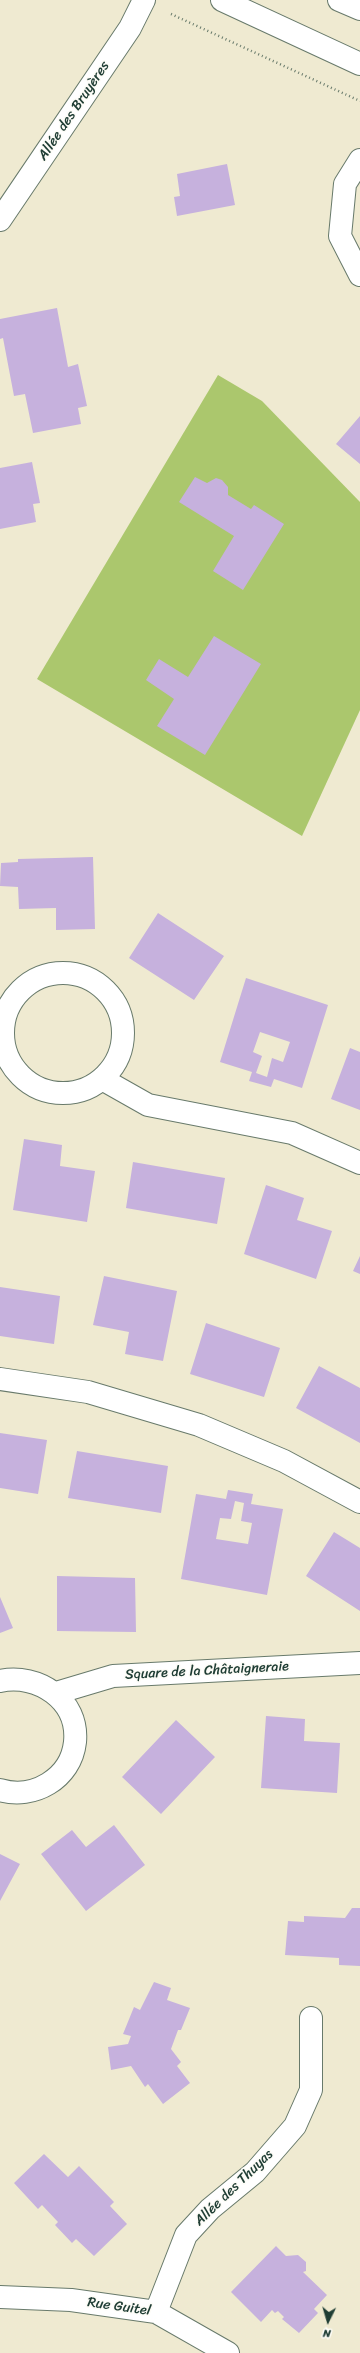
<!DOCTYPE html>
<html>
<head>
<meta charset="utf-8">
<style>
  body { margin:0 }
  #map { position:relative; width:360px; height:2353px; overflow:hidden; background:#efead1; font-family:Sriracha,sans-serif }
  canvas { display:block }
  .north { position:absolute; left:308px; top:2301px; width:40px; height:40px; -webkit-text-stroke:3px #fdfcf7; paint-order:stroke; rotate:185deg; font-size:11px; font-weight:700; line-height:16px; text-align:center; color:#1f3d34 }
  .north::after { content:''; display:block; margin:auto; width:14px; height:18px; background:#1f3d34; clip-path:polygon(50% 0,100% 100%,50% 72%,0 100%) }
</style>
</head>
<body>
<div id="map">
<canvas width="360" height="2353"></canvas>
<div class="north">N</div>
</div>
<script>
const ctx = document.querySelector('canvas').getContext('2d');
ctx.lineJoin = 'round';
function paint(path, color) {
  ctx.fillStyle = color;
  ctx.fill(path, 'evenodd');
}
function stroke(path, color, width, dash) {
  ctx.strokeStyle = color;
  ctx.lineWidth = width;
  ctx.lineCap = dash ? 'butt' : 'round';
  ctx.setLineDash(dash || []);
  ctx.stroke(path);
}
function write(font, color, halo, rows, align = 'center') {
  ctx.font = font + ' Sriracha,sans-serif';
  ctx.lineWidth = 3;
  ctx.setLineDash([]);
  ctx.textBaseline = 'middle';
  ctx.strokeStyle = halo;
  ctx.fillStyle = color;
  for (const [text, x, y, turn = 0] of rows) {
    ctx.save();
    ctx.translate(x, y);
    ctx.rotate((+turn || 0) * Math.PI / 180);
    ctx.textAlign = isNaN(turn) ? turn : align;
    if (halo) ctx.strokeText(text, 0, 0);
    ctx.fillText(text, 0, 0);
    ctx.restore();
  }
}
paint(new Path2D(`
  M218 375 262 401 360 502V710L302 836 37 679Z`), '#abc76d');
paint(new Path2D(`
  M227 164 235 205 177 216 174 197 180 196 177 174Z
  M57 308 68 367 78 364 87 406 78 408 81 424 33 433 25 394 14 396 3 338 0 339V319Z
  M360 416V464L336 444Z
  M32 462 40 503 33 504 36 522 0 529V468Z
  M195 477 207 483 216 478 222 480 228 487V495L251 509 254 505 284 524 243 590 213 571 234 536 179 502Z
  M214 636 261 664 205 755 157 726 174 699 146 680 159 659 188 677Z
  M93 857 95 929 56 930V908L19 909 18 887 0 886 1 863 18 862V859Z
  M158 913 224 956 194 1000 129 958Z
  M246 978 328 1005 302 1088 274 1079 271 1087 249 1081 252 1072 220 1062ZM260 1032 290 1042 283 1062 272 1058 267 1077 256 1073 262 1056 253 1052Z
  M350 1048 360 1052V1110L331 1099Z
  M24 1139 62 1145 60 1166 95 1171 87 1222 13 1210Z
  M133 1162 225 1178 217 1224 126 1208Z
  M266 1185 304 1198 297 1220 332 1231 316 1279 244 1254Z
  M360 1256V1274L353 1271Z
  M104 1276 177 1291 163 1361 125 1354 129 1332 93 1325Z
  M0 1287 60 1296 54 1344 0 1336Z
  M206 1323 280 1348 264 1397 190 1374Z
  M319 1366 360 1388V1443L296 1408Z
  M0 1433 47 1440 38 1494 0 1488Z
  M77 1451 168 1466 161 1513 68 1498Z
  M228 1490 253 1494 251 1504 283 1509 267 1595 181 1579 196 1494 226 1499ZM235 1501 244 1503 241 1521 252 1523 248 1544 216 1539 220 1518 231 1519Z
  M334 1532 360 1548V1611L306 1576Z
  M57 1576 135 1578 136 1632 57 1631Z
  M0 1597 13 1628 0 1633Z
  M266 1716 305 1719 304 1741 340 1743 337 1793 261 1788Z
  M176 1720 215 1757 161 1814 122 1777Z
  M114 1825 145 1865 86 1911 41 1854 72 1830 86 1847Z
  M0 1854 20 1864 0 1901Z
  M352 1908H360V1966L339 1965V1958L285 1955 288 1921 304 1922V1916L345 1918Z
  M154 1982 171 1988 167 2000 190 2008 181 2030H178L171 2049 181 2062 177 2066 190 2083 163 2104 148 2084 145 2087 131 2066 111 2070 108 2047 128 2044 131 2036 123 2034 134 2007 140 2010Z
  M44 2154 68 2177 79 2166 114 2202 110 2206 127 2224 94 2256 76 2239 72 2243 55 2225 58 2222 42 2205 38 2209 14 2183Z
  M276 2246 286 2256 298 2255 306 2262V2271L303 2272 327 2295 314 2309 318 2313 299 2333 282 2319 284 2317 278 2311 275 2313 272 2310 261 2322 231 2292Z`), '#c6b1dd');
const minor = new Path2D(`
  M360 160 345 184 340 236 360 275
  M0 220 130 28 144 0
  M3 1033a60 60 0 1 1 120 0a60 60 0 1 1-120 0Z
  M102 1079 148 1105 292 1133 360 1163
  M0 1379 88 1392 199 1425 284 1461 360 1502
  M0 1681C38 1673 79 1700 75 1742 71 1779 33 1800 0 1790
  M56 1693 113 1676 360 1663
  M0 2297 71 2300 156 2312 228 2353
  M156 2312 186 2235 210 2209 255 2172 295 2126 311 2090V2018`);
const tertiary = new Path2D(`
  M222 0 360 64
  M339 0 360 9`);
stroke(minor, '#687a6b', 24);
stroke(tertiary, '#687a6b', 24);
stroke(new Path2D(`
  M171 14 360 101`), '#687a6b', 2.5, [1, 3]);
stroke(minor, '#fff', 22);
stroke(tertiary, '#fff', 22);
write('14px', '#1f3d34', '#fdfcf7', [
  ["Allée des Bruyères",74,111,-56],
  ["Square de la Châtaigneraie",207,1671,-3],
  ["Allée des Thuyas",234,2188,-44],
  ["Rue Guitel",119,2307,8]
]);
</script>
</body>
</html>
